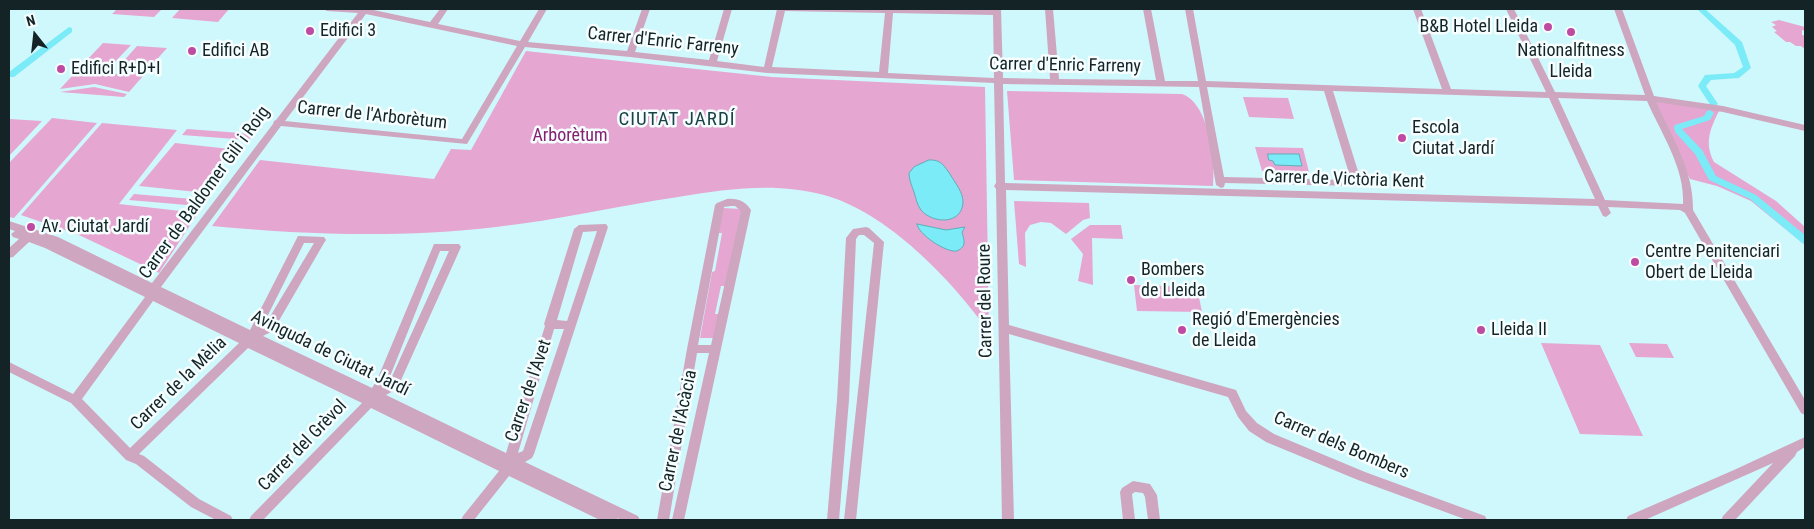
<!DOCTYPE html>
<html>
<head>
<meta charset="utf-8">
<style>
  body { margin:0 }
  #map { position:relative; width:1814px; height:529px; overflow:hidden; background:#cff8fc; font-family:"Roboto Condensed",sans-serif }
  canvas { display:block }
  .frame { position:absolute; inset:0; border:10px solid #142426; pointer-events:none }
  .north { position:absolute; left:10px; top:10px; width:50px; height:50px; -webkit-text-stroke:4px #f6feff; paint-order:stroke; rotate:344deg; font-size:14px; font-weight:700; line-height:20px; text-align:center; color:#142426 }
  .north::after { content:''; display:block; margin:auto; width:18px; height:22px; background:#142426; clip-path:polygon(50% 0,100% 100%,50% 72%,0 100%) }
</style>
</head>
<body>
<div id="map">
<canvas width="1814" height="529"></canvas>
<div class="frame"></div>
<div class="north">N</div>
</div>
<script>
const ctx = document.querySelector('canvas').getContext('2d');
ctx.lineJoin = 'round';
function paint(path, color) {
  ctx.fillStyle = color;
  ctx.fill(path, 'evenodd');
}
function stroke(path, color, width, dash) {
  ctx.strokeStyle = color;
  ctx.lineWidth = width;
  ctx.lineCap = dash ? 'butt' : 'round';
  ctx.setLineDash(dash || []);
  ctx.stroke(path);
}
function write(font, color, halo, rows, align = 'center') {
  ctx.font = font + ' "Roboto Condensed",sans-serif';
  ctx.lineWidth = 5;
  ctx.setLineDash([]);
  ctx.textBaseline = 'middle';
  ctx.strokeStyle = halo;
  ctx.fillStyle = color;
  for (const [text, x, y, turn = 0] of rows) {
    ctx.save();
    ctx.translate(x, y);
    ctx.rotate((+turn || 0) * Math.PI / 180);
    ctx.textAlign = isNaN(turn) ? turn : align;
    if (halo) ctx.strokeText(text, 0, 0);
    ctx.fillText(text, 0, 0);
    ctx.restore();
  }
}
paint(new Path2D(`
  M117 9H162L154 17 112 14Z
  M180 9H229L218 22 172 18Z
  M1779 20 1805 27V31L1802 30V35L1805 36V49L1801 46H1796L1790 42H1786L1774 32 1777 31 1772 27 1776 25 1771 22Z
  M103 43 131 45 114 63 86 61Z
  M137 46 167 48 151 66 121 64Z
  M526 51 772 77 985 87 989 332C952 280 887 212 824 195 776 182 726 189 678 197 618 206 558 220 496 227 401 238 307 235 212 226L260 160 434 179 451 149 471 150Z
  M84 63 103 65 96 73 117 74 125 66 150 68 129 92 95 84 60 89Z
  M94 87 127 94 124 97 60 92Z
  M1007 91 1182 94C1209 103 1216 162 1213 186L1014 180Z
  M1243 97 1288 98 1294 119 1249 117Z
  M1653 100 1719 111C1710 129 1704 143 1714 162L1776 201 1805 227V245L1751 201 1717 186 1690 179 1661 124Z
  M52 118 97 123 14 218 9 217V163Z
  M9 119 42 121 9 156Z
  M102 123 177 130 119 204 198 213 159 273 79 235 21 215Z
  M187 129 254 134 249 140 182 135Z
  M175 143 230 149 197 192 139 186Z
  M1255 147 1303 148 1309 172 1262 171Z
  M134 194 204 200 199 206 129 200Z
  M1014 201 1089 203 1090 218 1083 220 1066 234 1051 223 1041 222 1030 225 1025 233 1026 267 1019 264Z
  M723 208 742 209 725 286H721L715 314H719L714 338H700L712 272 715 271 722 233H718Z
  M1090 225H1121L1123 239 1092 238 1093 285 1078 281 1083 254 1071 239Z
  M1134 285 1197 287 1202 312 1137 311Z
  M1541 343 1600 345 1643 436 1580 434Z
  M1629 343 1667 344 1674 358 1636 357Z`), '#e5a6d1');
const water = new Path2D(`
  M1268 154H1299L1302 166 1275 165 1273 161 1269 160Z
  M929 160C941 159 944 166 950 174 955 183 963 192 963 202 962 225 933 224 921 210 917 205 916 198 914 192 912 186 909 180 909 173L914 167Z
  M917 224 946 230 965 227 962 232C964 241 967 246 957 251 946 253 918 234 917 224Z`);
paint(water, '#7cebf8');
stroke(water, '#5dafb9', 1);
paint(new Path2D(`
  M1697 9H1705L1742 42 1751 68 1739 78 1711 80 1706 86 1718 104 1714 107 1711 106 1698 86 1705 75 1734 73 1743 67 1735 45Z
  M69 27 72 28V32L14 77H9V72Z
  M1710 110 1714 113 1710 120 1682 129 1702 150 1716 176 1756 195 1805 235V244L1802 243 1750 199 1709 180 1695 154 1675 132 1674 127 1675 125 1704 116 1707 111Z`), '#7cebf8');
paint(new Path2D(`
  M323 9H369L430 22 440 9H448L438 24 520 41 539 9H547L528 42 627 51 642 9H650L635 52 709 60 724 9H732L717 61 764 67 777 9 993 10V9H1001L1003 78 1050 79 1045 9H1053L1059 79 1156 80 1143 9H1151L1165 81H1198L1185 9H1193L1206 81 1442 89 1413 9H1421L1451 89 1546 92 1506 9H1514L1555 92 1645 95 1614 9H1622L1654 96 1723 106 1805 125V131L1723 112 1656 102C1672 137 1694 171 1693 210L1805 400V415L1801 413 1685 213 1680 210 1608 207 1611 213 1606 217 1603 216 1598 206 1006 190 1009 325 1236 390 1246 411 1257 423 1274 434 1365 472 1485 516 1487 520H1467L1358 480 1266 442 1249 431 1238 417 1228 397 1009 334 1014 520H1002L996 189 994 186 996 183 994 83 767 73 630 57 525 47 467 144 281 126 161 287 250 330 298 236 324 237 326 240 324 243 273 331 263 336 372 388 377 380 434 244H459L461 247 397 389 386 395 506 453 545 326 544 324 574 229 579 225 606 224 608 227 534 454 532 458 525 462 638 516 640 520H622L617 518 618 520H600L509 476 474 520H461L463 516 499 471 371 408 263 520H249L251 516 362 403 248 348 139 454 144 456 199 499 231 516 233 520H216L191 507 136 464 126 460 71 403 9 372V362L73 394 145 297 45 248 29 242 13 257 9 258V248L19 239 13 237 11 234 15 231 9 229V221L58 237 152 283 273 124 274 121 276 120 358 13 327 11ZM785 11 885 13 879 72 772 67ZM893 13 993 15 994 78 888 73ZM366 14 517 46 462 139 285 121ZM1003 84 1199 87 1216 185 1221 188 1224 187 1225 183 1360 186 1362 184 1333 91 1549 98 1595 199 1005 183ZM1207 87 1324 91 1351 180 1224 177ZM1558 98 1647 101C1661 133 1685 168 1683 204L1605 200ZM597 231 567 321 557 320 583 232ZM304 243H314L265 325 262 327ZM440 251H449L389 383 387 384ZM153 301 239 343 130 448 82 399ZM554 329H564L523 451 518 453Z
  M727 199C738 198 745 201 751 210L684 520H672L709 353H697L669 520H657L687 349 715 205 717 203ZM731 206H735L741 211 711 345H698L724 207Z
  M866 227 869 228 884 242 856 520H844L874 243 864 235H859L856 239 849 400 839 520H827L837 400 846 238 853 229Z
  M1805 437V447L1797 452 1795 456 1735 520H1721L1723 516 1773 463 1645 520H1626L1628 516 1734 470Z
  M1133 481 1150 484 1157 495 1160 520H1148L1145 497 1143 493 1135 492 1132 494 1135 520H1123L1120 492 1122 488Z`), '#cea6c0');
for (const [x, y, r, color] of [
  [1548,27,5,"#bf4aa2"],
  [310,31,5,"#bf4aa2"],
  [1571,32,5,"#bf4aa2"],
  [192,51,5,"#bf4aa2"],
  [61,69,5,"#bf4aa2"],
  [1402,138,5,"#bf4aa2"],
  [31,227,5,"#bf4aa2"],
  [1635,262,5,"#bf4aa2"],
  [1131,280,5,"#bf4aa2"],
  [1182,330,5,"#bf4aa2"],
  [1481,330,5,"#bf4aa2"]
]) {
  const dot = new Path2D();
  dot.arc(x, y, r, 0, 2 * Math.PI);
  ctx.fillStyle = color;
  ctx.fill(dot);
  stroke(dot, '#f6feff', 2);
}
write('18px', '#142426', '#f6feff', [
  ["B&B Hotel Lleida",1538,27,"right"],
  ["Edifici 3",320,31],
  ["Edifici AB",202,51],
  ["Nationalfitness",1571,51,"center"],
  ["Lleida",1571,72,"center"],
  ["Edifici R+D+I",71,69],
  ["Escola",1412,128],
  ["Ciutat Jardí",1412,149],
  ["Av. Ciutat Jardí",41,227],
  ["Centre Penitenciari",1645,252],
  ["Obert de Lleida",1645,273],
  ["Bombers",1141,270],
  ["de Lleida",1141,291],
  ["Regió d'Emergències",1192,320],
  ["de Lleida",1192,341],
  ["Lleida II",1491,330]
], 'left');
write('18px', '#142426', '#f6feff', [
  ["Carrer d'Enric Farreny",663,42,6],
  ["Carrer d'Enric Farreny",1065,66,1],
  ["Carrer de l'Arborètum",372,116,6],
  ["Carrer de Victòria Kent",1344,180,2],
  ["Carrer de Baldomer Gili i Roig",205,193,-54],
  ["Carrer del Roure",986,301,-91],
  ["Avinguda de Ciutat Jardí",330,354,26],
  ["Carrer de la Mèlia",179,384,-44],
  ["Carrer de l'Avet",529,391,-71],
  ["Carrer de l'Acàcia",679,431,-78],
  ["Carrer del Grèvol",303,446,-46],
  ["Carrer dels Bombers",1341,446,23]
]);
write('18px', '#86216f', '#f6feff', [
  ["Arborètum",570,136]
]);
ctx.letterSpacing = '1px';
write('19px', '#1c4145', '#f6feff', [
  ["CIUTAT JARDÍ",677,120]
]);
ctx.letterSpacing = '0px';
</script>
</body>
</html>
